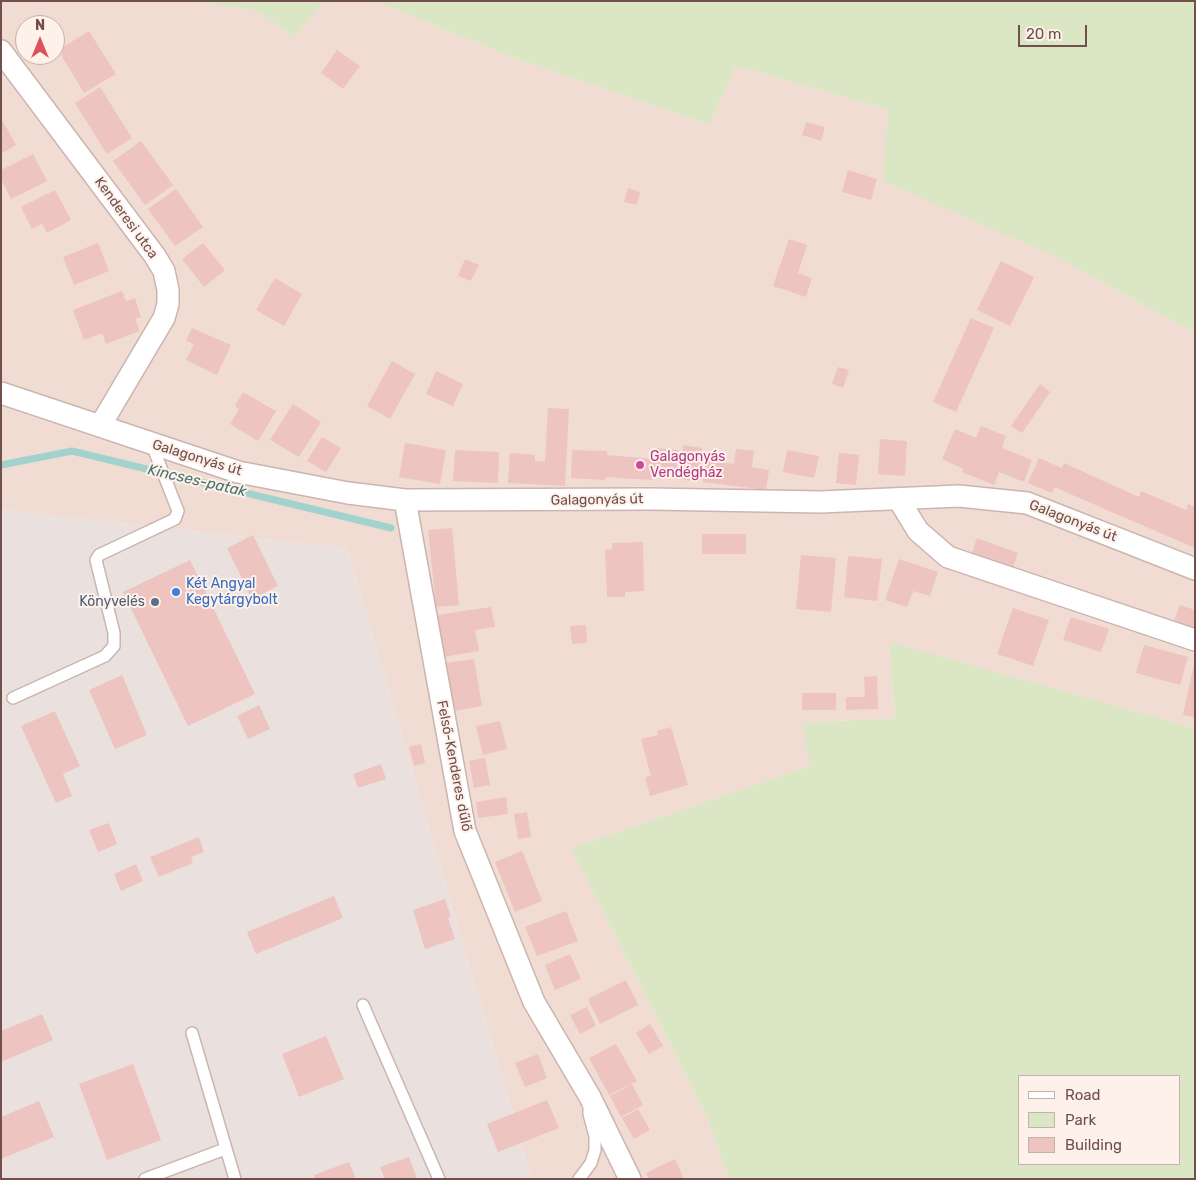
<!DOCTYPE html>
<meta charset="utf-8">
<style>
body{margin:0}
#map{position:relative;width:1196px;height:1180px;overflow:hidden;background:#faece5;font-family:Rubik,sans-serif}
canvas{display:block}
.frame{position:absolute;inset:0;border:2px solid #704f4d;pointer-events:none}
.legend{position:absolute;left:1018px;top:1075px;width:162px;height:90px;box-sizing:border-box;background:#fdf1ea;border:1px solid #c5b0ab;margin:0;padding:6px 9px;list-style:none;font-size:15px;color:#704f4d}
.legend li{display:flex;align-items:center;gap:10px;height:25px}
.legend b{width:25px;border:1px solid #c5b0ab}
.north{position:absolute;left:15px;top:15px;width:50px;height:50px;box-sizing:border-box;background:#fdf1ea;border:1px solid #c5b0ab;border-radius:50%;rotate:0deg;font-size:14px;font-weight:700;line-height:20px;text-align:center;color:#704f4d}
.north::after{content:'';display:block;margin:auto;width:18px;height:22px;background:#d8555d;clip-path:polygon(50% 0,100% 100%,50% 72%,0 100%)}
.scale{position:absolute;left:1018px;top:25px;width:69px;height:22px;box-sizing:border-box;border:2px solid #704f4d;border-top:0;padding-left:6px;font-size:15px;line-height:18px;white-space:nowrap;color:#704f4d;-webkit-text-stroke:4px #fdf1ea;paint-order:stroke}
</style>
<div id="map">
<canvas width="1196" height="1180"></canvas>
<div class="frame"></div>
<ul class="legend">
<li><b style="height:6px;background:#fff"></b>Road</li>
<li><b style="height:14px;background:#dbe6c5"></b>Park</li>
<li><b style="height:14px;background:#edc4bf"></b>Building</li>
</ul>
<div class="north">N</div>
<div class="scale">20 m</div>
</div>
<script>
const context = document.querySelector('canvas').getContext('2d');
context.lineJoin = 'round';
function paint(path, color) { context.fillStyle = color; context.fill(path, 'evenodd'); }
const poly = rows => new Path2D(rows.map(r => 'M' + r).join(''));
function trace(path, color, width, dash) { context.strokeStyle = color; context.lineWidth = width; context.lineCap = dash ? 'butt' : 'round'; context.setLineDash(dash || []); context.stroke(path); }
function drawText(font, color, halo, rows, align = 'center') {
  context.font = font + ' Rubik,sans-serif'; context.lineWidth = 4; context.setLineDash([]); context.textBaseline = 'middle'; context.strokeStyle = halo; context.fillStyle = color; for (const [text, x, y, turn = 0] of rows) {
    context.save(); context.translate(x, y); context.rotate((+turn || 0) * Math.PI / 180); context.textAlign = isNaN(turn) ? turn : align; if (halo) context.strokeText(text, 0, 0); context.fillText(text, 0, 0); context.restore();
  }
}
const residential = poly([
 [1,1,193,1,256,11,294,37,325,1,375,1,506,55,710,125,736,66,888,110,1056,257,1195,333,1195,728,889,643,895,718,802,723,811,766,571,848,707,1118,729,1179,532,1179,347,548,1,510],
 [25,25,55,25,55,55,25,55]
]);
const industrial = poly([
 [1,510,347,548,532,1179,1,1179]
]);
const green = poly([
 [193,1,325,1,294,37,256,11],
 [375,1,1195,1,1195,333,1056,257,883,181,888,110,736,66,710,125,506,55],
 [889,642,1195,728,1195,1179,729,1179,707,1118,571,848,810,766,802,723,895,718],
 [1020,1076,1180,1076,1180,1164,1020,1164]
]);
const stream = poly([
 [1,465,72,451,391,528]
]);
const building = poly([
 [89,31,116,74,84,93,58,50],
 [337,50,360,66,343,89,321,73],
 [100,87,132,138,107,154,75,103],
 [1,118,16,145,1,154],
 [806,122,825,127,821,141,802,135],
 [141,141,173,185,145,205,113,161],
 [33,154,47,181,11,199,1,179,1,170],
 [848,170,877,179,871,200,842,192],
 [628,188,640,192,637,205,624,202],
 [176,189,203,227,175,246,148,209],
 [55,190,71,220,47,233,42,224,32,229,21,207],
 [789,239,807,245,798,273,812,278,806,297,773,286],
 [98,243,109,271,74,285,63,257],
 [203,243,225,270,204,287,182,259],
 [465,259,479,265,471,281,458,276],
 [1001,261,1034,277,1010,326,977,310],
 [275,278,302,294,284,326,256,310],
 [122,291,126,301,135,298,141,317,135,319,140,331,106,344,102,333,84,340,73,310],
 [971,318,994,328,956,412,933,402],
 [192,328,231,345,217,375,186,360,194,344,186,341],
 [392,361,415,374,390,419,367,406],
 [838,367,849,370,843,388,832,384],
 [436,371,463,384,453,406,426,394],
 [1040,384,1050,392,1022,433,1011,426],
 [243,392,276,411,258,441,230,424,239,409,235,406],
 [293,404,321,422,299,457,270,440],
 [548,408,569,409,565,486,508,483,510,453,535,455,535,461,545,462],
 [981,426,1006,436,1002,448,1032,460,1024,482,999,472,994,485,962,472,963,469,942,459,955,429,976,438],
 [322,437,341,448,326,472,307,461],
 [880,439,907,441,905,476,878,474],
 [405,443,446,450,440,484,399,477],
 [683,445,702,448,699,482,680,479],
 [655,448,678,450,676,474,653,472,652,480,606,477,606,480,571,478,572,450,607,451,607,455,654,459],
 [736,449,754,451,752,467,769,470,766,490,703,482,706,460,734,464],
 [455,450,499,452,498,483,453,481],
 [787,450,819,456,814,478,783,472],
 [839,453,859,455,856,485,836,483],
 [1039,458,1062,468,1064,463,1139,497,1141,491,1186,510,1188,504,1195,507,1195,548,1054,487,1052,493,1028,483],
 [452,528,459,605,436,607,428,530],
 [702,534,746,534,746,554,702,554],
 [253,535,278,586,252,599,227,548],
 [977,538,1018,553,1011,574,970,559],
 [643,542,644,591,625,592,625,597,607,597,605,550,612,549,612,543],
 [801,555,836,558,831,612,796,609],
 [848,556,882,559,877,601,844,597],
 [899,559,938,572,930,596,913,591,907,607,885,600],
 [190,560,255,694,188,726,123,592],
 [1180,605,1195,610,1195,635,1172,626],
 [491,607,495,627,475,630,479,651,444,657,437,615],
 [1013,608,1049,620,1033,666,997,654],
 [1071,617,1109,629,1101,652,1063,640],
 [586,625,587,643,572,644,570,626],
 [1144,645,1188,657,1180,685,1136,673],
 [474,659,482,706,454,711,446,663],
 [1194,664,1195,664,1195,717,1183,715],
 [122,675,147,735,115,749,89,690],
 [877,676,878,709,846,710,846,697,865,697,864,677],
 [802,693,836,693,836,710,802,710],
 [259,705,270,729,248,739,237,716],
 [55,711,80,766,63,774,72,796,56,803,21,726],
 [500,721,507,749,483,755,476,726],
 [671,727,688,785,650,796,645,777,651,776,641,739,658,735,657,731],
 [421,744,425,763,414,766,409,747],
 [485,758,490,785,474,788,469,761],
 [381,764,386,779,358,788,353,774],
 [506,797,508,814,478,818,476,802],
 [527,812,531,837,518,839,514,814],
 [109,823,117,844,98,852,89,830],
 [199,837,204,852,191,857,193,863,159,877,150,857],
 [522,851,542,901,515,912,495,862],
 [136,864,143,881,121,891,114,874],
 [334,896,343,918,256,954,247,932],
 [445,899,451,917,448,918,455,939,425,949,413,910],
 [566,911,578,941,537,956,525,927],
 [570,954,581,979,555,990,545,965],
 [626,980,638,1005,600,1024,588,999],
 [587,1007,596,1026,580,1034,570,1015],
 [42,1014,53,1040,1,1062,1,1031],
 [650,1024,663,1046,649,1054,636,1033],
 [326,1036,344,1079,299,1097,282,1054],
 [616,1044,637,1081,609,1095,589,1058],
 [538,1054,547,1078,525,1087,515,1063],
 [133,1064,161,1140,107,1160,79,1084],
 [632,1084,643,1105,621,1117,610,1096],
 [547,1100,559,1128,498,1152,487,1124],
 [39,1101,54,1137,1,1159,1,1117],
 [638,1109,650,1130,634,1139,622,1118],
 [409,1157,417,1179,385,1179,380,1167],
 [675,1159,684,1179,649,1179,646,1173],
 [349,1162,356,1179,315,1179,314,1175]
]);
const lane = poly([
 [13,698,105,656,114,646,114,633,96,560,99,555,175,519,178,511,152,445],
 [363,1005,439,1179],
 [192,1033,235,1179],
 [145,1179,225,1149],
 [579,1179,591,1163,595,1150,595,1136,589,1114,589,1108]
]);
const street = poly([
 [1,51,155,256,164,271,168,290,168,304,164,318,100,426],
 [1,393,238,472,348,493,405,500,650,499,820,502,959,496,1027,503,1195,569],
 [405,500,465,831,534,1002,590,1097,630,1179],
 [899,500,918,531,948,557,1195,640]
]);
const markers = [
 [640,465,5,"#d1479c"],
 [176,592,5,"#3f7fe0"],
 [155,602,5,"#5c6f8a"]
];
const streetNames = [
 ["Kenderesi utca",126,218,54],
 ["Galagonyás út",197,458,17],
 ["Galagonyás út",597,500,-1],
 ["Galagonyás út",1073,521,21],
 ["Felső-Kenderes dűlő",454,766,79]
];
const hotelNames = [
 ["Galagonyás",650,457],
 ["Vendégház",650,473]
];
const shopNames = [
 ["Két Angyal",186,584],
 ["Kegytárgybolt",186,600]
];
const serviceNames = [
 ["Könyvelés",145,602]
];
const waterNames = [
 ["Kincses-patak",197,481,13]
];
paint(residential, '#f1dcd4');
paint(industrial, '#eae1df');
paint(green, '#dbe6c5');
trace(stream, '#a3d2cc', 7);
paint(building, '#edc4bf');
trace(lane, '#ccb4af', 14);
trace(street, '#ccb4af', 24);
trace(lane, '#fff', 11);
trace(street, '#fff', 21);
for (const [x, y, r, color] of markers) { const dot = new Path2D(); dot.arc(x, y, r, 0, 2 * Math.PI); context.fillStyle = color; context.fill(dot); trace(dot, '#fdf1ea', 2); }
drawText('14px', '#704f4d', '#fdf1ea', streetNames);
drawText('14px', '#b23c85', '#fdf1ea', hotelNames, 'left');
drawText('14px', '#366cbe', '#fdf1ea', shopNames, 'left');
drawText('14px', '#4e5e75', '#fdf1ea', serviceNames, 'right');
drawText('italic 15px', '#42746f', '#fdf1ea', waterNames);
</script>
